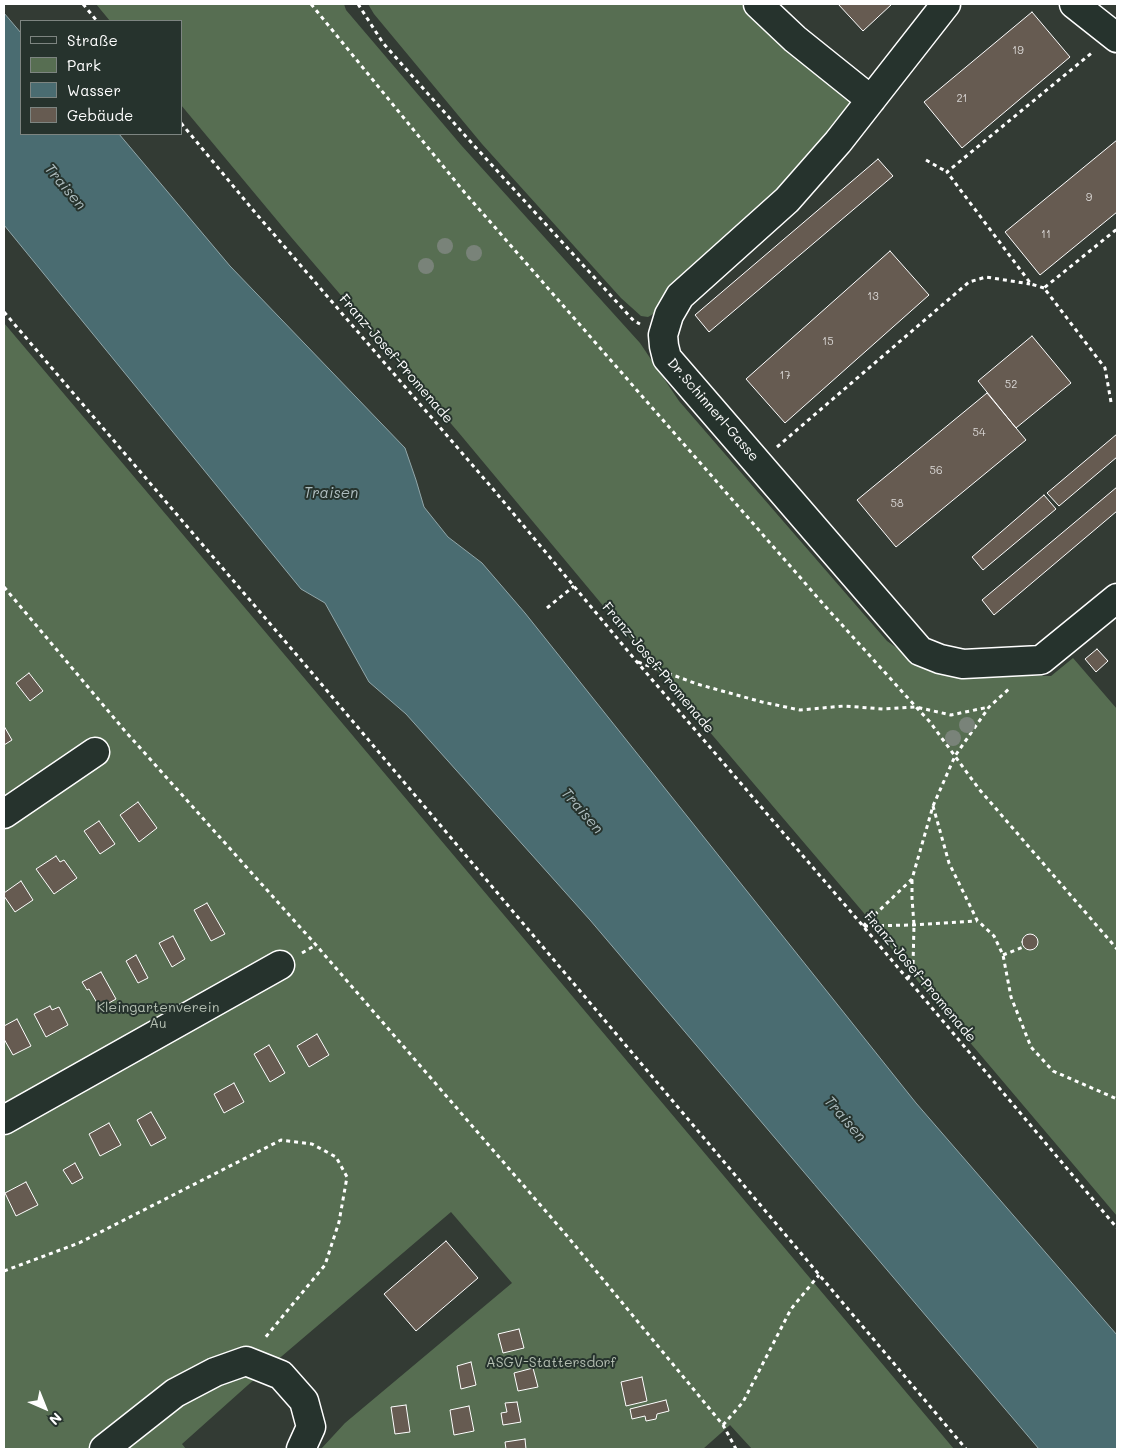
<!DOCTYPE html>
<meta charset="utf-8">
<style>
body{margin:0}
#map{position:relative;width:1121px;height:1453px;overflow:hidden;background:#333b34;font-family:Mali,sans-serif}
canvas{display:block}
.frame{position:absolute;inset:0;border:5px solid #fff;pointer-events:none}
.legend{position:absolute;left:20px;top:20px;width:162px;height:115px;box-sizing:border-box;background:#26332d;border:1px solid #7d8581;margin:0;padding:6px 9px;list-style:none;font-size:15px;color:#fff}
.legend li{display:flex;align-items:center;gap:10px;height:25px}
.legend b{width:25px;border:1px solid #7d8581}
.north{position:absolute;left:20px;top:1383px;width:50px;height:50px;-webkit-text-stroke:4px #26332d;paint-order:stroke;rotate:136deg;font-size:14px;font-weight:700;line-height:20px;text-align:center;color:#fff}
.north::after{content:'';display:block;margin:auto;width:18px;height:22px;background:#fff;clip-path:polygon(50% 0,100% 100%,50% 72%,0 100%)}
</style>
<div id="map">
<canvas width="1121" height="1453"></canvas>
<div class="frame"></div>
<ul class="legend">
<li><b style="height:6px;background:#26332d"></b>Straße</li>
<li><b style="height:14px;background:#576e52"></b>Park</li>
<li><b style="height:14px;background:#4a6c71"></b>Wasser</li>
<li><b style="height:14px;background:#665b51"></b>Gebäude</li>
</ul>
<div class="north">N</div>
</div>
<script>
const context = document.querySelector('canvas').getContext('2d');
context.lineJoin = 'round';
function paint(path, color) { context.fillStyle = color; context.fill(path, 'evenodd'); }
const poly = rows => new Path2D(rows.map(r => 'M' + r).join(''));
function trace(path, color, width, dash) { context.strokeStyle = color; context.lineWidth = width; context.lineCap = dash ? 'butt' : 'round'; context.setLineDash(dash || []); context.stroke(path); }
function drawText(font, color, halo, rows, align = 'center') {
  context.font = font + ' Mali,sans-serif'; context.lineWidth = 4; context.setLineDash([]); context.textBaseline = 'middle'; context.strokeStyle = halo; context.fillStyle = color; for (const [text, x, y, turn = 0] of rows) {
    context.save(); context.translate(x, y); context.rotate((+turn || 0) * Math.PI / 180); context.textAlign = isNaN(turn) ? turn : align; if (halo) context.strokeText(text, 0, 0); context.fillText(text, 0, 0); context.restore();
  }
}
const green = poly([
 [96,4,344,4,346,10,461,145,640,343,679,401,887,641,911,658,962,674,1051,676,1073,658,1117,709,1117,1216,906,967,863,912,645,656,459,433,291,237,181,105,181,21,110,21],
 [368,4,744,4,786,45,847,95,851,102,845,114,786,184,661,303,655,313,648,317,641,316,621,298,482,144,374,14],
 [4,323,300,673,954,1449,752,1449,730,1425,703,1449,321,1449,345,1423,512,1283,451,1212,248,1385,182,1444,186,1449,4,1449]
]);
const water = poly([
 [4,13,21,33,21,134,119,134,230,266,405,448,416,480,424,507,448,537,482,563,525,613,916,1103,1117,1335,1117,1449,1039,1449,590,920,406,714,369,682,325,603,301,589,4,225,4,13]
]);
const building = poly([
 [838,4,892,4,863,31,838,4],
 [1032,12,1070,57,962,148,924,102,1032,12],
 [1117,140,1117,212,1040,275,1005,232,1117,140],
 [878,159,893,176,709,332,695,315,878,159],
 [890,251,929,295,785,423,746,379,890,251],
 [1032,336,1071,383,1016,428,978,381,1032,336],
 [987,393,1026,440,896,547,857,500,987,393],
 [1117,434,1117,457,1059,506,1047,493,1117,434],
 [1117,487,1117,511,994,615,982,600,1117,487],
 [1044,495,1056,509,983,570,972,557,1044,495],
 [1097,649,1108,661,1096,672,1085,659,1097,649],
 [29,673,43,691,30,701,16,683,29,673],
 [4,726,12,740,4,745,4,726],
 [138,802,157,828,139,842,120,815,138,802],
 [99,821,115,844,100,854,84,831,99,821],
 [56,856,60,862,64,860,77,878,54,894,36,869,56,856],
 [21,881,33,900,15,912,4,896,4,893,21,881],
 [207,903,225,934,211,941,194,910,207,903],
 '1022 942a8 8 0 1 1 16 0a8 8 0 1 1-16 0Z',
 [173,936,185,959,172,967,159,943,173,936],
 [136,955,148,978,138,983,126,961,136,955],
 [101,972,116,999,100,1008,89,989,87,990,82,982,101,972],
 [50,1006,52,1010,59,1007,68,1025,46,1037,34,1014,50,1006],
 [17,1019,31,1046,13,1055,4,1039,4,1026,17,1019],
 [317,1034,329,1055,309,1067,297,1046,317,1034],
 [269,1045,285,1073,270,1082,254,1054,269,1045],
 [234,1083,244,1102,224,1113,214,1094,234,1083],
 [151,1112,166,1138,151,1146,137,1120,151,1112],
 [109,1123,121,1145,100,1156,89,1134,109,1123],
 [75,1163,83,1178,72,1184,63,1170,75,1163],
 [26,1182,38,1205,16,1216,5,1193,26,1182],
 [446,1241,478,1278,416,1331,384,1294,446,1241],
 [519,1329,524,1348,503,1353,498,1334,519,1329],
 [471,1362,476,1385,461,1389,457,1366,471,1362],
 [533,1368,538,1387,518,1391,514,1373,533,1368],
 [642,1377,647,1401,626,1406,621,1382,642,1377],
 [666,1400,669,1411,657,1414,656,1419,646,1421,645,1416,632,1419,630,1409,666,1400],
 [517,1402,521,1422,503,1425,501,1413,507,1412,505,1403,517,1402],
 [406,1405,410,1432,395,1434,391,1407,406,1405],
 [469,1406,474,1431,454,1435,450,1410,469,1406],
 [525,1439,526,1449,506,1449,505,1442,525,1439]
]);
const path = poly([
 [83,4,97,21],
 [311,4,465,193,825,606,916,707,930,722,979,789,1117,949],
 [358,4,383,43,469,140,634,321,640,324],
 [181,123,253,210,493,489,637,662,863,926,1117,1228],
 [926,160,947,172],
 [1044,288,1031,284,947,172,1094,51],
 [4,312,307,667,966,1449],
 [1111,402,1105,368,1044,288,1117,229],
 [777,447,969,282,986,277,1030,284],
 [4,587,125,731,316,945,568,1237,723,1425,736,1449],
 [547,608,574,586],
 [638,662,697,684,762,702,800,710,844,706,883,709,916,707,951,715,989,707],
 [933,806,949,863,977,920,994,936,1003,955,1011,997,1031,1047,1053,1071,1117,1099],
 [863,926,912,879,933,806,955,756,989,707,1010,688],
 [864,926,914,925,977,921],
 [302,953,316,945],
 [1003,955,1023,947],
 [908,979,913,965,914,925,912,898,912,880],
 [4,1271,79,1243,281,1140,312,1144,336,1157,347,1177,339,1222,325,1265,264,1339],
 [723,1425,743,1402,791,1309,819,1275]
]);
const minor = poly([
 [758,4,795,39,871,100],
 [946,4,838,142,787,200,680,296,669,315,663,335,664,346,667,358,920,651,940,659,963,664,1041,660,1117,598],
 [1074,4,1117,38],
 [4,814,95,752],
 [4,1120,280,965],
 [104,1449,175,1393,215,1372,246,1361,281,1375,304,1401,311,1427,301,1449]
]);
const trees = [
 [445,246],
 [474,253],
 [426,266],
 [967,725],
 [953,738]
];
const numberNames = [
 ["19",1018,51],
 ["21",962,99],
 ["9",1089,198],
 ["11",1046,235],
 ["13",873,297],
 ["15",828,342],
 ["17",785,376],
 ["52",1011,385],
 ["54",979,433],
 ["56",936,471],
 ["58",897,504]
];
const streetNames = [
 ["Franz-Josef-Promenade",396,359,49],
 ["Dr.Schinnerl-Gasse",713,410,49],
 ["Franz-Josef-Promenade",658,668,50],
 ["Franz-Josef-Promenade",920,977,50]
];
const parkNames = [
 ["Kleingartenverein",158,1008],
 ["Au",158,1024],
 ["ASGV-Stattersdorf",551,1363]
];
const waterNames = [
 ["Traisen",65,187,50],
 ["Traisen",331,493],
 ["Traisen",582,811,49],
 ["Traisen",845,1119,49]
];
paint(green, '#576e52');
paint(water, '#4a6c71');
trace(water, '#92a7aa', 1);
paint(building, '#665b51');
trace(building, '#fff', 1);
trace(minor, '#fff', 31);
trace(path, '#fff', 3, [4, 4]);
trace(minor, '#26332d', 28);
context.fillStyle = '#798379';
for (const [x, y] of trees) { context.beginPath(); context.arc(x, y, 8, 0, 2 * Math.PI); context.fill(); }
drawText('11px', '#d9d6d4', null, numberNames);
drawText('14px', '#fff', '#26332d', streetNames);
drawText('14px', '#b3beb1', '#26332d', parkNames);
drawText('italic 15px', '#aebdbf', '#26332d', waterNames);
</script>
